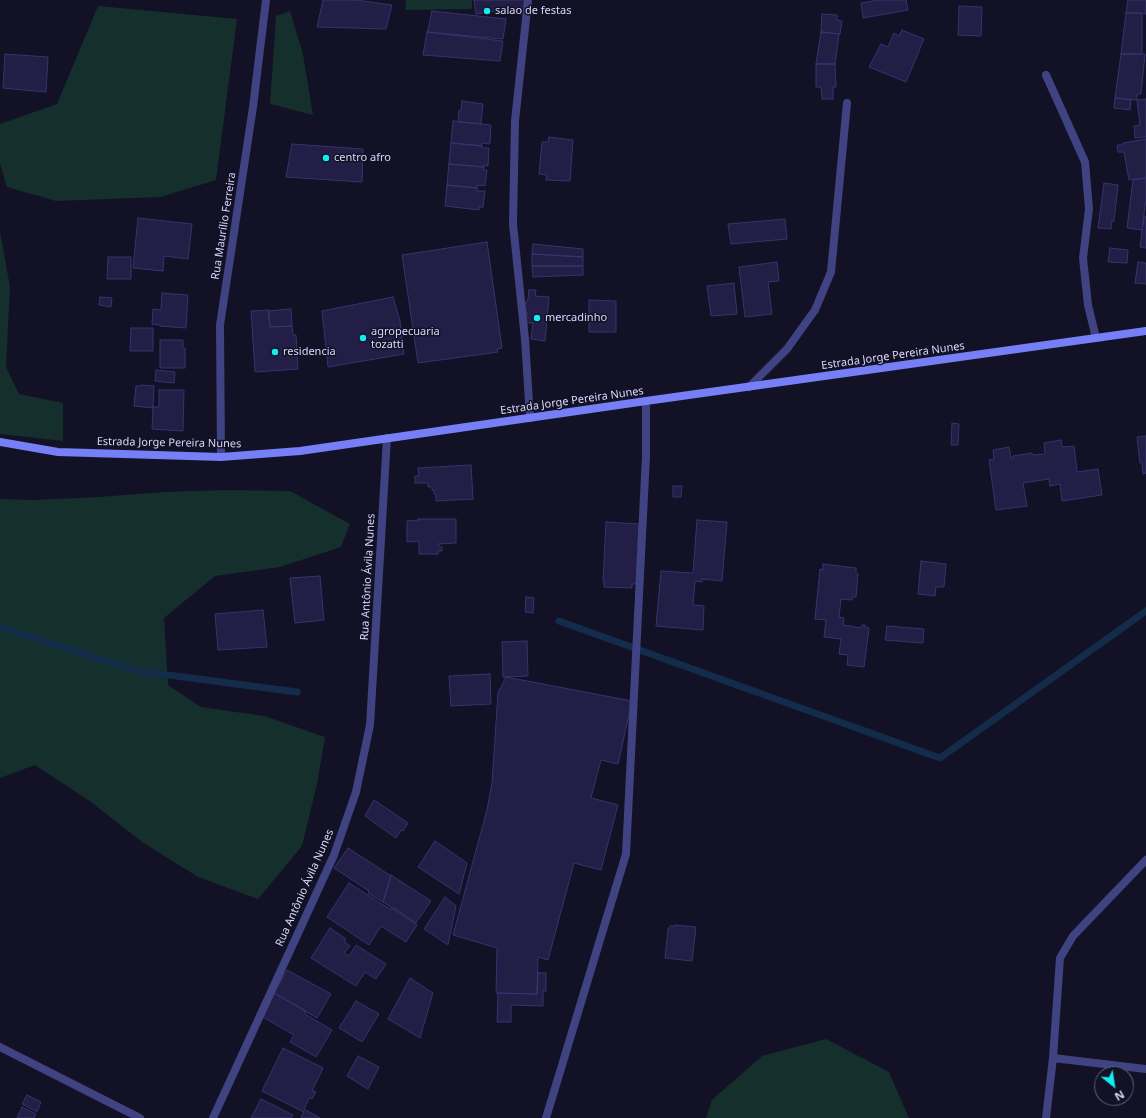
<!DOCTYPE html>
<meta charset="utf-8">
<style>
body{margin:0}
#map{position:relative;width:1146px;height:1118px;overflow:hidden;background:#131126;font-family:"Noto Sans",sans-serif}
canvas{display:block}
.north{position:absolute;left:1094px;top:1066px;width:40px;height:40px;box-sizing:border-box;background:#131126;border:1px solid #62617c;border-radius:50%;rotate:150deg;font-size:11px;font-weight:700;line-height:16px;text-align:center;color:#d9d8fc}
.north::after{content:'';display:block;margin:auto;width:14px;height:18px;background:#12edef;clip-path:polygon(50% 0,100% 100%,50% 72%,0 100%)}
</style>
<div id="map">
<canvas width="1146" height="1118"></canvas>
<div class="north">N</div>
</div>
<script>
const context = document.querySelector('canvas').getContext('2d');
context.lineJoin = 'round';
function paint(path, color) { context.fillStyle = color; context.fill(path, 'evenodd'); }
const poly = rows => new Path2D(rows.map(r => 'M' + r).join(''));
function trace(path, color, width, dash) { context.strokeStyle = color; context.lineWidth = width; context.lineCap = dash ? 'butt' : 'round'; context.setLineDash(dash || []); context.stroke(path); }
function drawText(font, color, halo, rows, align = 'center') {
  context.font = font + ' "Noto Sans",sans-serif'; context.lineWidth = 3; context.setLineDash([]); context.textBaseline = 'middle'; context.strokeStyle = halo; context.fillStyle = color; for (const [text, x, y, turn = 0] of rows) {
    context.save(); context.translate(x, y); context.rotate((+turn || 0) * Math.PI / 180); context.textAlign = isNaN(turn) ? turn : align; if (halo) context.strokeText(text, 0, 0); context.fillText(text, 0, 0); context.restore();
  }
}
const green = poly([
 [406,0,472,0,472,9,405,10],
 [98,6,237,19,216,180,161,197,56,201,7,187,0,164,0,124,57,104],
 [290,11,303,54,313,115,270,104,276,16],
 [0,231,10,287,6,367,19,394,63,403,63,441,0,434],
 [227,490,290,491,350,524,341,547,280,567,215,576,164,618,168,685,201,707,264,716,325,737,317,784,302,846,258,899,198,877,142,842,91,802,35,765,0,778,0,499,34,500,99,497,164,492],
 [826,1039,889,1072,909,1118,706,1118,712,1100,762,1056]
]);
const stream = poly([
 [559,621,940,758,1146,611],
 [0,627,138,671,297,692]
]);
const building = poly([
 [323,0,356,0,392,5,386,29,317,27,323,0],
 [474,0,526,0,524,5,522,7,476,14,474,0],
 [879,0,906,0,908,10,863,18,861,3,879,0],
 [1128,0,1146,0,1146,14,1126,13,1128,0],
 [959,6,982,7,981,36,958,35,959,6],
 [432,11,506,19,503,39,427,32,428,30,432,11],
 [1126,13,1142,13,1142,54,1121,54,1126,13],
 [822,14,837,15,837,20,842,21,840,34,821,32,822,14],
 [902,30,924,39,906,82,869,67,881,44,888,47,894,33,899,36,902,30],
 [427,32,503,41,500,61,423,55,427,32],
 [821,32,839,34,835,64,816,64,821,32],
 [5,54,48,57,46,92,3,88,5,54],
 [1121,54,1145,54,1141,94,1137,94,1137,100,1115,98,1121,54],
 [816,64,835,64,836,87,833,87,833,99,822,99,821,87,816,87,816,64],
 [1115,98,1131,100,1130,110,1114,108,1115,98],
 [1146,99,1146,137,1135,138,1134,126,1140,125,1137,100,1146,99],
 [462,101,483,104,481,124,458,122,459,110,461,110,462,101],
 [453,121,491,125,490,144,482,143,482,146,451,143,453,121],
 [549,137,573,140,570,181,546,180,547,175,539,174,542,142,548,142,549,137],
 [1146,139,1146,178,1129,180,1124,152,1118,152,1117,145,1123,145,1123,143,1146,139],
 [451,143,482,146,482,148,489,148,488,166,484,165,484,167,449,164,451,143],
 [292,144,363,149,362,182,286,177,292,144],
 [449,164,484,167,483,170,487,170,485,186,477,185,477,188,447,185,449,164],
 [1146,178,1146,198,1142,230,1127,228,1133,180,1146,178],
 [1104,183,1118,185,1114,221,1112,221,1111,229,1098,228,1104,183],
 [447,185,477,188,477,191,485,191,483,207,479,207,479,210,445,206,447,185],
 [1144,216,1146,217,1146,248,1140,247,1144,216],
 [138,218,192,224,188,259,164,256,163,271,133,268,138,218],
 [785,219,787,239,731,244,728,224,785,219],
 [487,242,502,348,497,349,498,352,418,363,402,255,487,242],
 [533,244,583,249,583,257,532,254,533,244],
 [1110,248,1128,250,1127,263,1108,262,1110,248],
 [532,254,583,257,583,266,532,266,532,254],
 [108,257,131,257,131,279,107,279,108,257],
 [777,262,779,281,768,282,772,314,745,317,739,267,777,262],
 [1138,262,1146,263,1146,284,1135,283,1138,262],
 [532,266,583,266,583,275,533,277,532,266],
 [734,283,737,314,711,316,707,286,734,283],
 [529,290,536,290,535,296,549,297,545,341,531,339,533,323,526,323,527,313,524,306,528,299,529,290],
 [162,293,188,295,186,328,160,326,160,325,152,324,153,309,161,310,162,293],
 [100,297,112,298,111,307,99,305,100,297],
 [393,297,400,321,404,354,328,367,322,311,393,297],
 [589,300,616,301,616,332,589,332,589,300],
 [291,309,292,326,270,327,268,311,291,309],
 [269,310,270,327,292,326,293,335,296,335,298,369,255,372,251,311,269,310],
 [131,328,153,328,153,351,130,351,131,328],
 [160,340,183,340,183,348,185,348,185,368,160,368,160,340],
 [156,370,175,372,174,383,155,381,156,370],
 [142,385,154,386,153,408,134,406,136,386,142,386,142,385],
 [159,390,184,390,183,431,152,429,153,407,159,407,159,390],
 [952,423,959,424,958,445,951,445,952,423],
 [1146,436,1146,473,1143,474,1142,463,1140,463,1137,437,1146,436],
 [1061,440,1062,447,1074,446,1077,472,1098,469,1102,495,1062,501,1060,484,1050,486,1049,479,1023,483,1027,506,996,510,989,460,994,459,993,450,1009,447,1011,458,1014,458,1013,456,1032,453,1033,455,1045,454,1044,443,1061,440],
 [471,465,473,499,436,501,436,494,434,494,434,490,432,490,432,487,428,487,428,483,415,483,415,476,419,476,418,468,471,465],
 [673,486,682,486,681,497,673,497,673,486],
 [418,519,456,519,456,543,438,544,439,547,442,547,442,551,438,551,438,554,419,554,419,541,407,542,407,521,419,520,418,519],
 [697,520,727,522,722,581,702,579,702,582,695,581,693,605,704,606,703,630,656,626,661,571,693,573,697,520],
 [606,522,639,524,636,584,632,584,632,588,604,587,604,581,603,581,606,522],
 [921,561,946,564,944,587,936,587,935,596,918,594,921,561],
 [823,564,856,568,856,573,858,574,856,597,853,597,852,600,841,599,839,617,844,618,843,625,862,628,862,625,865,625,865,627,869,628,864,667,847,665,848,655,839,654,841,639,824,637,826,620,815,619,820,569,823,570,823,564],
 [320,576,324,620,295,623,290,578,320,576],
 [526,597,534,598,533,613,525,612,526,597],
 [263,610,267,647,218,650,215,614,263,610],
 [887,626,924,629,923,643,885,640,887,626],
 [527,641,528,676,503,677,502,642,527,641],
 [490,674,491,704,451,706,449,676,490,674],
 [506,677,632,701,618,764,601,760,591,798,618,805,601,870,574,863,548,960,538,957,537,994,496,993,497,948,453,935,487,810,492,783,498,693,506,677],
 [374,800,408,823,403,831,401,830,396,838,365,816,374,800],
 [435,841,467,863,459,894,418,867,435,841],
 [348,848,391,876,383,902,368,893,369,891,334,868,348,848],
 [391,875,431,901,416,923,394,908,394,909,383,902,391,875],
 [349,883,391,910,392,908,417,925,406,942,381,926,369,945,327,917,349,883],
 [445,897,456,906,448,945,424,929,445,897],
 [676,925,696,927,692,961,665,958,668,929,670,926,676,926,676,925],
 [330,928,346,939,344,942,350,946,344,953,349,956,356,945,386,964,376,979,365,972,356,986,311,958,330,928],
 [287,970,331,994,317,1018,274,993,287,970],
 [538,973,546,973,546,991,543,991,543,1006,511,1005,511,1022,497,1022,498,993,537,994,538,973],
 [410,978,433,993,420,1038,388,1019,410,978],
 [274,993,306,1011,305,1014,332,1030,316,1057,290,1042,294,1035,261,1016,274,993],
 [356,1001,379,1014,362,1042,339,1028,356,1001],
 [283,1048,323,1068,312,1091,316,1092,312,1099,310,1097,304,1109,320,1118,302,1118,301,1117,304,1112,262,1091,283,1048],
 [358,1056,379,1067,368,1089,347,1076,358,1056],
 [27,1095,41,1102,37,1112,22,1104,27,1095],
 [261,1099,293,1115,291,1118,251,1118,261,1099],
 [22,1107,36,1114,34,1118,17,1118,22,1107]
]);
const lane = poly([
 [1046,75,1085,162,1089,209,1083,258,1088,305,1096,338],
 [749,387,787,349,815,310,831,272,847,103]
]);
const street = poly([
 [528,0,515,121,513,224,525,339,530,418],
 [221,457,220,325,253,107,266,0],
 [0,1047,140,1118],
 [1053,1058,1146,1069],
 [213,1118,334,855,356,792,370,725,387,438],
 [546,1118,626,854,646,456,646,401],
 [1046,1118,1053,1058,1060,958,1073,936,1146,860]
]);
const secondary = poly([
 [0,442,58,452,221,457,300,451,646,401,1146,331]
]);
const markers = [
 [487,11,4,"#12edef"],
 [326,158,4,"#12edef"],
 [537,318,4,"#12edef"],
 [363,338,4,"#12edef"],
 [275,352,4,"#12edef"]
];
const poiNames = [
 ["salao de festas",495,11],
 ["centro afro",334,158],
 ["mercadinho",545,318],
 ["agropecuaria",371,332],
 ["tozatti",371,345],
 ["residencia",283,352]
];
const streetNames = [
 ["Rua Maurílio Ferreira",224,226,-81],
 ["Estrada Jorge Pereira Nunes",893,356,-8],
 ["Estrada Jorge Pereira Nunes",572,401,-8],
 ["Estrada Jorge Pereira Nunes",169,443,1],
 ["Rua Antônio Ávila Nunes",368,577,-87],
 ["Rua Antônio Ávila Nunes",305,888,-66]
];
paint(green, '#142f2c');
trace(stream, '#122c49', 7);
paint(building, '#231e45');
trace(building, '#383270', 1);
trace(lane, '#3f4381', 8);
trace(street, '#3f4381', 8);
trace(secondary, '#767ff6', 8);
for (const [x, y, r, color] of markers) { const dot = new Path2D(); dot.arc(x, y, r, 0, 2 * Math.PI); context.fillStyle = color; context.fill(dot); trace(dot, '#131126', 1.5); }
drawText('11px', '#d9d8fc', '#131126', poiNames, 'left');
drawText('11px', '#d9d8fc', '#131126', streetNames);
</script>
